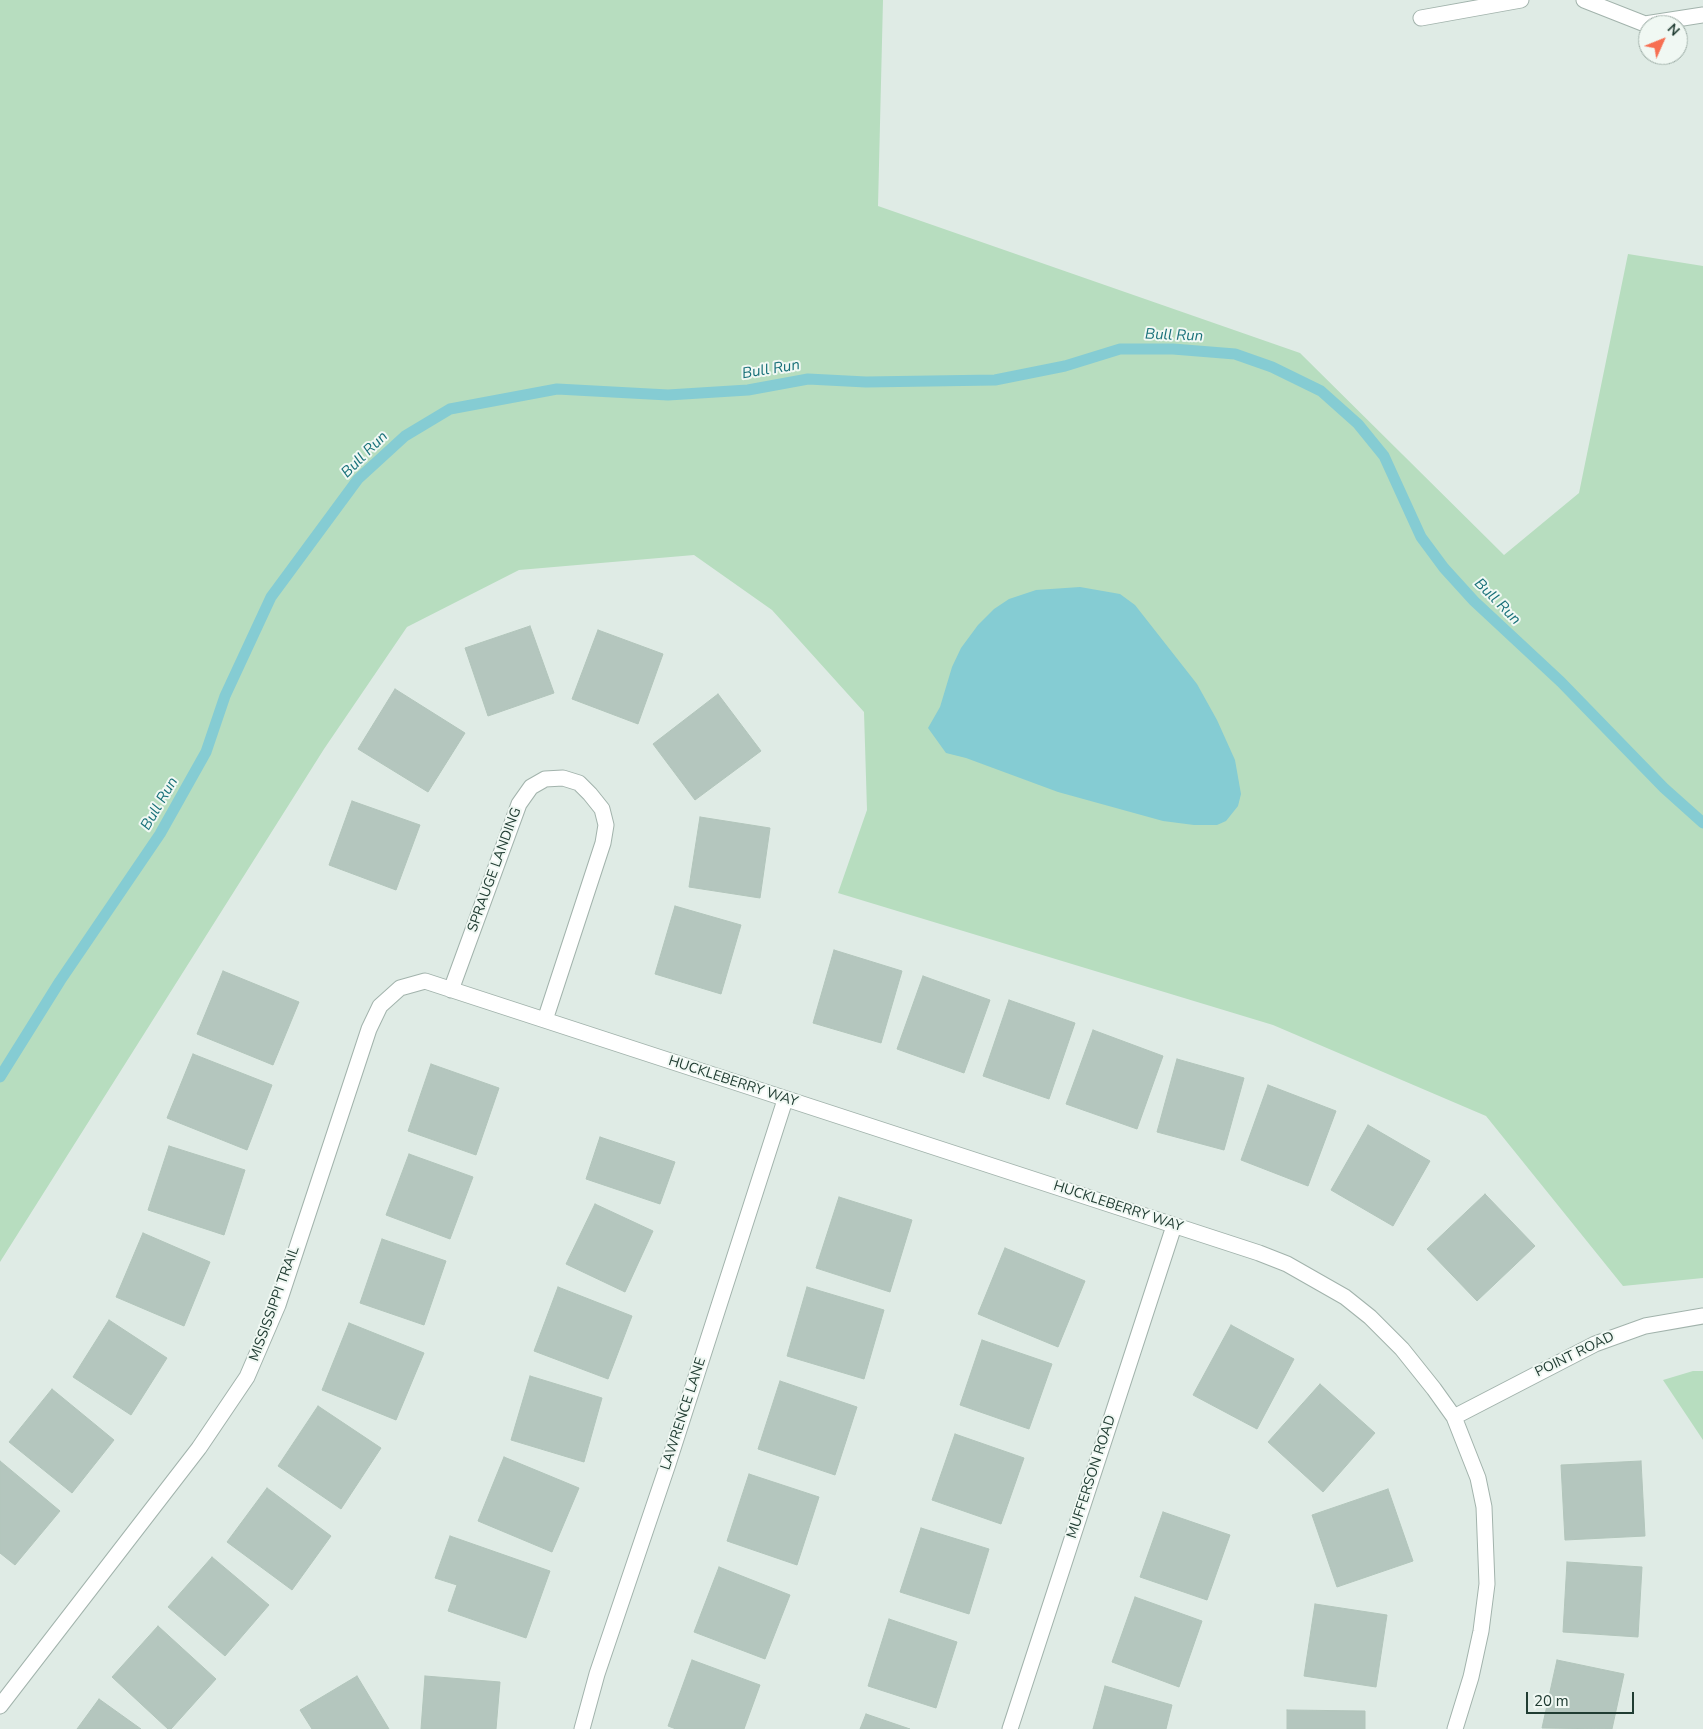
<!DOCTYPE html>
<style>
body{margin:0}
#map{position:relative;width:1703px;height:1729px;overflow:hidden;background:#dfebe5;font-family:"Nunito Sans",sans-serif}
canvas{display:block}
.north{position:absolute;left:1638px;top:15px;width:50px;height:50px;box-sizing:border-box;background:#f0f8f3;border:1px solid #9dada6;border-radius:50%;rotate:46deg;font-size:14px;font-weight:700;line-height:20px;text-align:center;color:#203c32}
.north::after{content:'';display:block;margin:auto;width:18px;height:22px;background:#f76f52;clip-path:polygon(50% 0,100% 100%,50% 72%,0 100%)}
.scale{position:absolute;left:1526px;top:1692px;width:108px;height:22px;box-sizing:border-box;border:2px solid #203c32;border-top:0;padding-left:6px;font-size:15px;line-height:18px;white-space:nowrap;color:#203c32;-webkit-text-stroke:4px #f0f8f3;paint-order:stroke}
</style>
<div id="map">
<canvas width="1703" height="1729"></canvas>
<div class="north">N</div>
<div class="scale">20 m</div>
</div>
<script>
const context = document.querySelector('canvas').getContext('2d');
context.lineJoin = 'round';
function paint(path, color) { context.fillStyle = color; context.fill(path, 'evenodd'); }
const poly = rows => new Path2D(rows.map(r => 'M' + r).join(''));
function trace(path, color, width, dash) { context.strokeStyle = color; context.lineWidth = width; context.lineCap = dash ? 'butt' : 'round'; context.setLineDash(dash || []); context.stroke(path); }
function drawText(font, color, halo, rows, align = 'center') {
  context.font = font + ' "Nunito Sans",sans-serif'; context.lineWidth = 4; context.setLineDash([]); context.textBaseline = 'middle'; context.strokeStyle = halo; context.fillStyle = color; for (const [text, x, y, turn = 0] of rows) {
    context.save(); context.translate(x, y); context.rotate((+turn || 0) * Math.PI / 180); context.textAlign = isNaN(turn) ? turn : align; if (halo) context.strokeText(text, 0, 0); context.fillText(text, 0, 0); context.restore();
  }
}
const green = poly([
 [0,0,883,0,878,206,1300,353,1504,555,1579,493,1628,254,1703,266,1703,1278,1623,1286,1486,1116,1273,1025,838,893,867,810,864,712,772,610,694,555,519,570,407,627,324,749,0,1262],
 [1693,1371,1703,1371,1703,1440,1663,1380]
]);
const water = poly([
 [1080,587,1120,594,1135,605,1197,684,1217,720,1235,760,1241,794,1238,806,1226,821,1217,825,1194,825,1163,821,1058,792,966,758,946,753,928,728,940,707,952,667,961,648,978,625,994,609,1009,599,1036,590]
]);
const stream = poly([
 [0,1077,60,981,160,834,206,752,225,696,271,597,358,479,405,436,450,409,557,389,668,395,748,390,808,379,866,382,995,380,1065,366,1120,349,1173,349,1235,354,1272,367,1321,391,1358,424,1384,456,1421,537,1444,568,1474,601,1561,682,1664,788,1703,823]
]);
const building = poly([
 [530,626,554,693,488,716,465,648,530,626],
 [598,630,663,654,638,724,572,699,598,630],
 [395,689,465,733,428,792,358,749,395,689],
 [718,694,761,751,695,800,653,744,718,694],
 [352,801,420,825,396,890,329,865,352,801],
 [700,817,770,828,760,898,689,887,700,817],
 [675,906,741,925,721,994,655,974,675,906],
 [834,950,902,971,881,1043,813,1023,834,950],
 [223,971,299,1002,273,1065,197,1034,223,971],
 [923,976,990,1000,964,1073,897,1049,923,976],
 [1009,1000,1075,1023,1049,1099,983,1076,1009,1000],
 [1093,1030,1163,1056,1137,1129,1066,1104,1093,1030],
 [193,1054,272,1085,247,1150,167,1118,193,1054],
 [1177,1059,1244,1078,1224,1150,1157,1132,1177,1059],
 [431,1064,499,1088,476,1155,408,1131,431,1064],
 [1268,1085,1336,1111,1308,1186,1241,1160,1268,1085],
 [1368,1125,1430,1161,1393,1226,1331,1190,1368,1125],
 [600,1137,675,1162,660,1204,586,1179,600,1137],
 [169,1146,245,1170,224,1235,148,1210,169,1146],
 [409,1154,473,1177,450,1239,386,1215,409,1154],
 [1485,1194,1535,1246,1477,1301,1427,1249,1485,1194],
 [839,1197,912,1220,890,1292,816,1268,839,1197],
 [595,1204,653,1231,625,1292,566,1264,595,1204],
 [143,1233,210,1262,184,1326,116,1297,143,1233],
 [382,1239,446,1261,424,1325,360,1303,382,1239],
 [1005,1248,1085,1281,1058,1347,978,1314,1005,1248],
 [558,1287,632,1316,608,1379,534,1351,558,1287],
 [807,1287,884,1310,864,1379,787,1356,807,1287],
 [109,1320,167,1358,131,1415,73,1377,109,1320],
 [349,1323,424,1353,396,1420,322,1390,349,1323],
 [1231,1325,1294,1359,1257,1429,1193,1395,1231,1325],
 [982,1340,1052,1364,1029,1429,960,1405,982,1340],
 [530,1376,602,1398,584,1462,511,1440,530,1376],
 [780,1381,857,1407,835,1475,758,1449,780,1381],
 [1320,1384,1375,1433,1323,1492,1268,1442,1320,1384],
 [52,1389,114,1440,72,1493,9,1442,52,1389],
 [318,1406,381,1448,341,1509,278,1466,318,1406],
 [955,1434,1024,1458,1001,1524,932,1500,955,1434],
 [504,1457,579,1488,552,1552,478,1521,504,1457],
 [0,1461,60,1511,15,1565,0,1553,0,1461],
 [1641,1461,1645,1536,1565,1540,1561,1465,1641,1461],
 [749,1474,819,1497,797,1565,727,1541,749,1474],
 [267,1488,331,1536,292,1590,227,1542,267,1488],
 [1388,1489,1413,1561,1337,1587,1312,1515,1388,1489],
 [1163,1512,1230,1535,1207,1600,1140,1577,1163,1512],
 [921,1528,989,1549,969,1614,900,1592,921,1528],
 [450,1536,550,1571,526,1638,448,1611,457,1585,435,1578,450,1536],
 [212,1557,269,1605,225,1656,168,1607,212,1557],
 [1567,1562,1642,1567,1638,1637,1563,1632,1567,1562],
 [719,1567,790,1595,765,1659,694,1632,719,1567],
 [1135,1597,1202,1621,1179,1687,1112,1662,1135,1597],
 [1315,1604,1387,1615,1376,1687,1304,1676,1315,1604],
 [889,1619,957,1642,936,1708,868,1686,889,1619],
 [158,1626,216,1679,171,1729,168,1729,112,1677,158,1626],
 [692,1660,760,1685,744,1729,676,1729,668,1726,692,1660],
 [1557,1660,1624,1674,1612,1729,1542,1728,1557,1660],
 [357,1676,389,1729,312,1729,300,1710,357,1676],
 [425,1676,500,1682,496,1729,421,1729,425,1676],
 [1105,1686,1172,1705,1166,1729,1093,1729,1105,1686],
 [99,1699,141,1729,77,1729,99,1699],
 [1287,1710,1365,1711,1365,1729,1287,1729,1287,1710],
 [866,1714,910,1729,860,1729,866,1714]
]);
const minor = poly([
 [1584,0,1645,24,1703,15],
 [1421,18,1521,0],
 [451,990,519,804,531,787,545,779,563,778,579,783,590,794,602,809,606,825,603,843,545,1020],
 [1454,1417,1595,1344,1645,1326,1703,1316],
 [0,1706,199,1448,247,1377,278,1305,369,1029,380,1006,400,988,425,981,1259,1253,1287,1264,1345,1297,1370,1317,1402,1349,1434,1389,1454,1417,1478,1478,1484,1507,1487,1584,1481,1631,1471,1677,1455,1729],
 [582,1729,597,1674,668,1464,785,1100],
 [1010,1729,1174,1226]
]);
const streetNames = [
 ["SPRAUGE LANDING",495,870,-70],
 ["HUCKLEBERRY WAY",733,1082,18],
 ["HUCKLEBERRY WAY",1118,1207,18],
 ["MISSISSIPPI TRAIL",275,1304,-70],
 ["POINT ROAD",1575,1355,-26],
 ["LAWRENCE LANE",684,1414,-72],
 ["MUFFERSON ROAD",1092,1477,-72]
];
const waterNames = [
 ["Bull Run",1174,336,2],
 ["Bull Run",771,370,-9],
 ["Bull Run",365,455,-45],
 ["Bull Run",1497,602,45],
 ["Bull Run",160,804,-60]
];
paint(green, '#b7ddbf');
paint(water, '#85ccd3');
trace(stream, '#85ccd3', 11);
paint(building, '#b4c6be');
trace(building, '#b2c5bb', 1);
trace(minor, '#a2b3ac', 17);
trace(minor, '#fff', 15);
drawText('14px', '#203c32', '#f0f8f3', streetNames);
drawText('italic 15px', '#187079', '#f0f8f3', waterNames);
</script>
